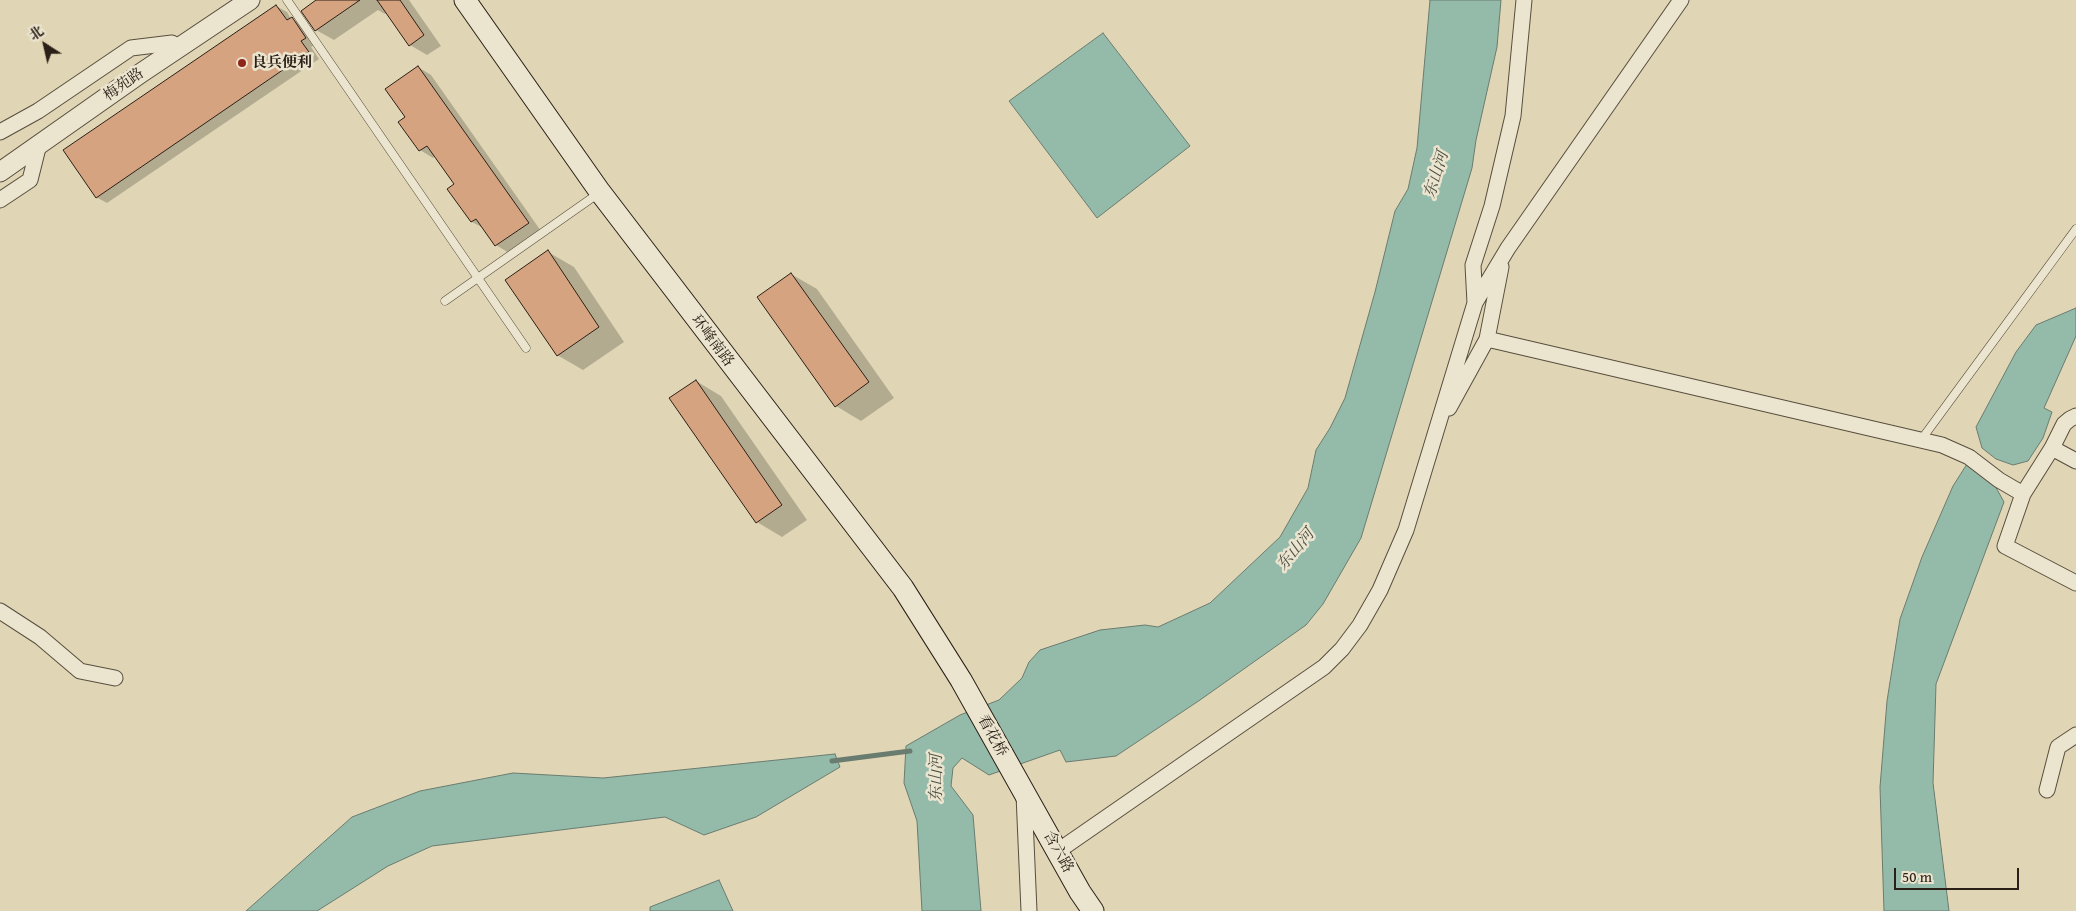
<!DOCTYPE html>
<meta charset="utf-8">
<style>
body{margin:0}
#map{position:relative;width:2076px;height:911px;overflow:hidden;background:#e0d6b5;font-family:"Gentium Book Plus","Noto Serif SC",serif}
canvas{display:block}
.north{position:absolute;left:20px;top:20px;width:50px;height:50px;-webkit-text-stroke:4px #ebe4cf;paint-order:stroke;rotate:325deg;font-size:14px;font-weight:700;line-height:20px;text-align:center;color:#2b2017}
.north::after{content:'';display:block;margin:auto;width:18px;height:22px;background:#2b2017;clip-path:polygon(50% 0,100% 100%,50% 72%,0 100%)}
.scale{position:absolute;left:1894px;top:868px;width:125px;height:22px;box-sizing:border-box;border:2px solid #2b2017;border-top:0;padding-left:6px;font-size:15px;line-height:18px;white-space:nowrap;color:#2b2017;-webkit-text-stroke:4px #ebe4cf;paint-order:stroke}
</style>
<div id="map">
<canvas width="2076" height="911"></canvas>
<div class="north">北</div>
<div class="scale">50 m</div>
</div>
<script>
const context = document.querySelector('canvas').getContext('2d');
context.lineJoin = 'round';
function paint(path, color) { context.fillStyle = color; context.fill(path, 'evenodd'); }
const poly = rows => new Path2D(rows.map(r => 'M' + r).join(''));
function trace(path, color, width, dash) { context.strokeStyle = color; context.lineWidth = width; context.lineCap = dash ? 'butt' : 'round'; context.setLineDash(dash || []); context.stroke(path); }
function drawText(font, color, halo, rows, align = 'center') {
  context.font = font + ' "Gentium Book Plus","Noto Serif SC",serif'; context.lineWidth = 5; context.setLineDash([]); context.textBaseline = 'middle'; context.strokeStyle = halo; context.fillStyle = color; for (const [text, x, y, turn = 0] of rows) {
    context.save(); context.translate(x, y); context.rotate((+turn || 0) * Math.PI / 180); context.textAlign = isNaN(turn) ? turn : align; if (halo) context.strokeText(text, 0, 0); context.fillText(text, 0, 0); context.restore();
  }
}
const water = poly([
 [1430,0,1501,0,1497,47,1476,140,1472,168,1361,538,1323,604,1306,625,1200,700,1116,756,1066,762,1060,750,989,775,962,758,953,768,951,786,973,815,981,911,922,911,917,821,904,783,906,746,960,715,999,700,1022,678,1029,662,1040,650,1100,630,1145,625,1158,627,1210,603,1280,537,1308,488,1316,450,1330,428,1345,398,1375,292,1395,211,1408,189,1417,148,1430,0],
 [1103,33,1190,146,1097,218,1009,101,1103,33],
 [2076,308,2076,336,2044,408,2052,412,2043,438,2028,461,2013,465,1996,459,1982,448,1976,427,2016,352,2036,325,2076,308],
 [1967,464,1989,475,2004,502,1936,684,1933,783,1949,911,1884,911,1880,787,1887,701,1900,619,1922,557,1953,486,1967,464],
 [835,754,840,767,756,817,704,835,665,817,432,846,388,866,317,911,246,911,352,817,420,791,513,773,603,778,835,754],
 [719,880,733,911,650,911,650,907,719,880]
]);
const shadow = poly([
 [318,0,409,0,441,46,427,55,410,45,387,12,385,14,378,10,334,40,316,30,303,11],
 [276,6,287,12,291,19,303,25,316,44,311,47,319,59,107,203,96,197],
 [418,67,431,75,541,231,509,253,496,245,485,229,472,222,456,185,435,156,433,158,420,150,406,117],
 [548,252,574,267,624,342,583,370,557,355],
 [791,274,817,289,894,398,861,421,836,406],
 [696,381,721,396,807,520,782,537,757,522]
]);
const stream = poly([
 [832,761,910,751]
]);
const building = poly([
 [316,0,360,0,315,31,301,11,316,0],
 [377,0,400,0,424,35,409,46,377,0],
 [276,5,287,20,292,17,306,38,301,41,309,52,96,198,63,150,276,5],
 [418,66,529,223,495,246,476,219,471,222,447,189,454,184,427,146,419,151,398,122,405,117,385,89,418,66],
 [548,250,599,327,557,356,505,280,548,250],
 [791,273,869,382,835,407,757,297,791,273],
 [696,380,782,505,756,523,669,398,696,380]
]);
const service = poly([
 [287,0,526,348],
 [445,301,599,193],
 [1921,440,2076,229]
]);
const minor = poly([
 [0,132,38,111,131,48,172,43],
 [0,200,30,180,39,144],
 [1475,303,1473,265,1492,206,1513,116,1524,0],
 [1487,339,1942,445,1969,457,1999,480,2023,494],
 [1449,408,1487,339,1501,267],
 [2076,416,2070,419,2064,424,2052,448,2023,494,2005,546,2076,583],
 [2052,448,2076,461],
 [0,611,40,637,80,671,115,678],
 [2047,790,2058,747,2076,735],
 [1024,795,1029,911],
 [1058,851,1324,667,1342,649,1360,625,1380,590,1406,530,1475,303,1508,248,1681,0]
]);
const tertiary = poly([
 [0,172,141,73,250,0]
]);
const secondary = poly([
 [465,0,600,192,903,588,961,680,1080,892,1093,911]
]);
const markers = [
 [242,63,5,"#8f2418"]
];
const poiNames = [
 ["良兵便利",252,63]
];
const streetNames = [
 ["梅苑路",124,85,-35],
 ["环峰南路",712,341,53],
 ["看花桥",992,736,61],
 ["含六路",1058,852,61]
];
const waterNames = [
 ["东山河",1437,175,-73],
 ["东山河",1296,550,-50],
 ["东山河",937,778,-90]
];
paint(water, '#94baa9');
trace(water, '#6a7c6f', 1);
paint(shadow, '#0003');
trace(stream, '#6a7c6f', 5);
paint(building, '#d5a380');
trace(building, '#2b2017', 1);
trace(service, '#584e3e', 9);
trace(minor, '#584e3e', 17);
trace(tertiary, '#584e3e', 21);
trace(secondary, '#2b2017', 23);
trace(service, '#ebe4cf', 8);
trace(minor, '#ebe4cf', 15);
trace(tertiary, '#ebe4cf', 19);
trace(secondary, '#ebe4cf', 21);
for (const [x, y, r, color] of markers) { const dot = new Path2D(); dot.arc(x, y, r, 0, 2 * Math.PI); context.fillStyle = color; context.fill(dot); trace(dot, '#ebe4cf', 2); }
drawText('bold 15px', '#2b2017', '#ebe4cf', poiNames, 'left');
drawText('15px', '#2b2017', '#ebe4cf', streetNames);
drawText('italic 16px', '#4a4e43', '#ebe4cf', waterNames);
</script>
